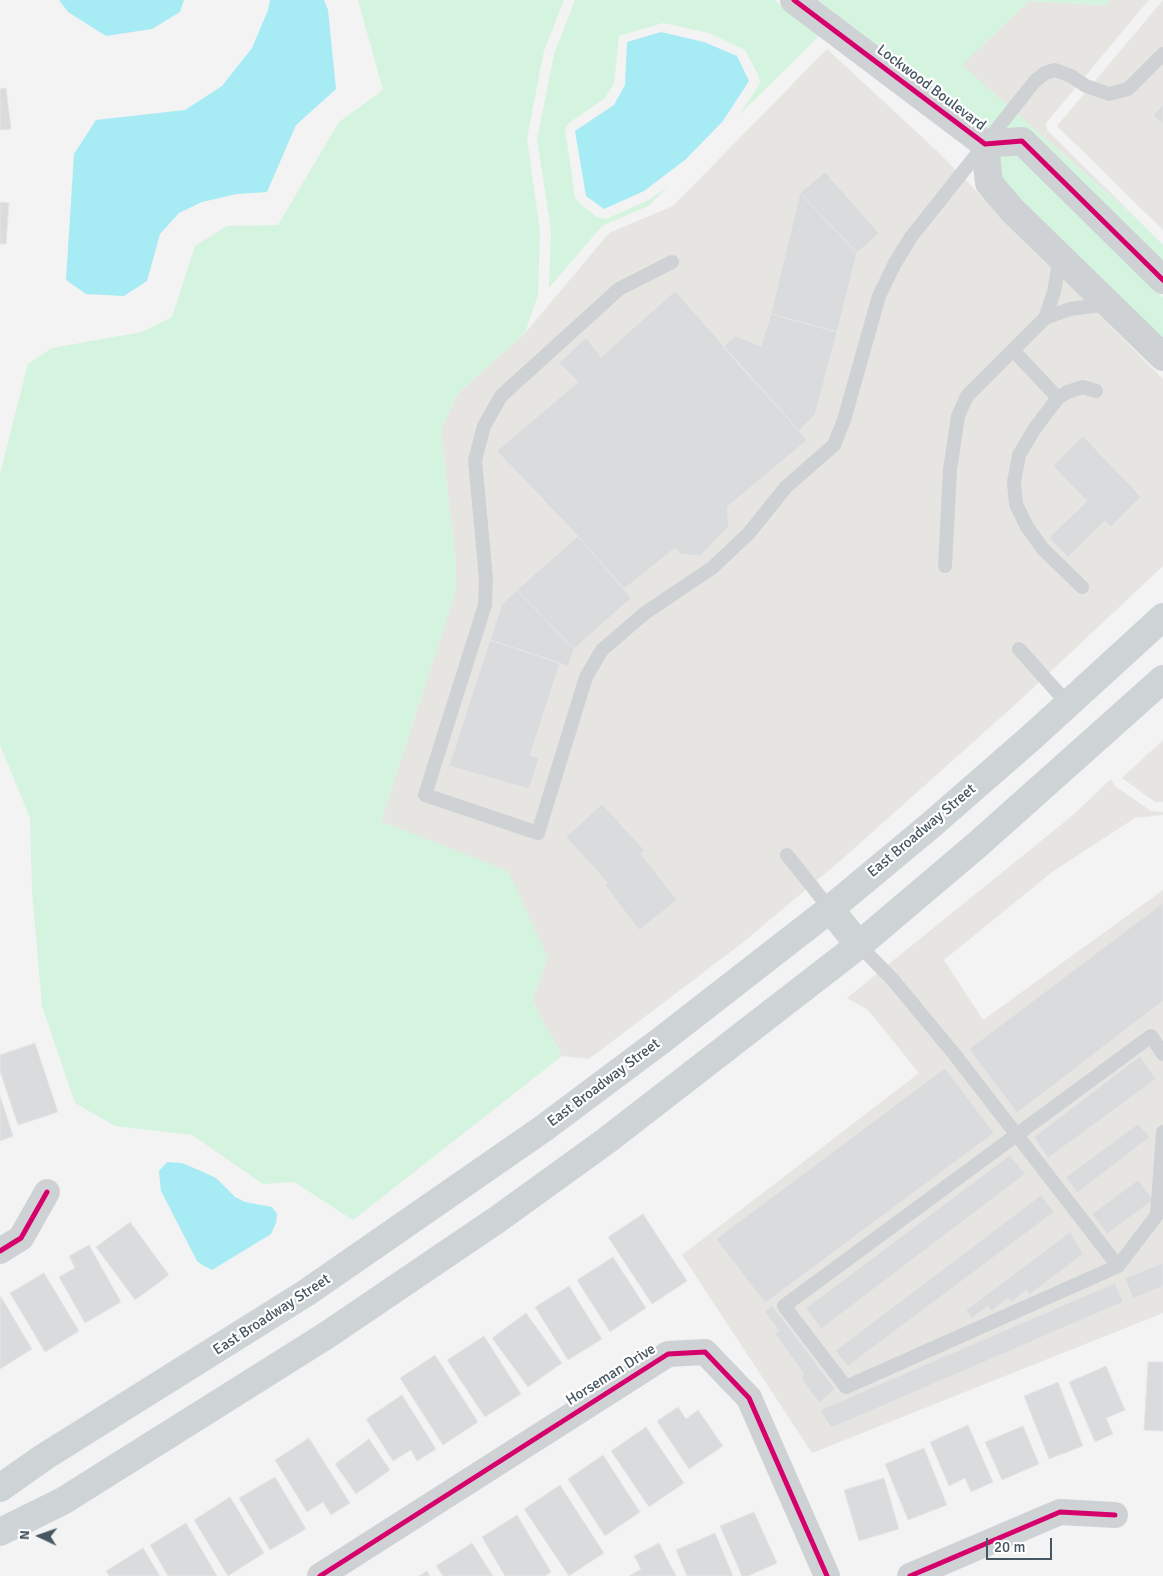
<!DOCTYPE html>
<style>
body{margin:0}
#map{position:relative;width:1163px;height:1576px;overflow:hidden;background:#f3f3f3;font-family:Signika,sans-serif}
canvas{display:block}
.north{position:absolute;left:15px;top:1511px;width:50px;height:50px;-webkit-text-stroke:4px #fff;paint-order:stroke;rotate:273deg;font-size:14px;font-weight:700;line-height:20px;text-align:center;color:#475762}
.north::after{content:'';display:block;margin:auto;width:18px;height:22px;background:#475762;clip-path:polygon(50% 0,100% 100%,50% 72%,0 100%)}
.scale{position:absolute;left:986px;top:1538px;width:66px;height:22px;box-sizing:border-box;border:2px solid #475762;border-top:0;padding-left:6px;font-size:15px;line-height:18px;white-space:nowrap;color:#475762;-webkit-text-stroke:4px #fff;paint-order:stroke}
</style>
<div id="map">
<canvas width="1163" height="1576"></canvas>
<div class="north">N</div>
<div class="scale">20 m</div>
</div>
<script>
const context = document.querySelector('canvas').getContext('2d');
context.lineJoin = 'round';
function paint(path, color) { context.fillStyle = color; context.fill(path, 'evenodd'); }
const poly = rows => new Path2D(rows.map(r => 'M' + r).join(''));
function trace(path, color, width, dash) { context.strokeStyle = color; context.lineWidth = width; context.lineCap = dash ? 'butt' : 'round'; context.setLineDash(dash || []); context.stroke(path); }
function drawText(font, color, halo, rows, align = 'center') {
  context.font = font + ' Signika,sans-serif'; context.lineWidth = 4.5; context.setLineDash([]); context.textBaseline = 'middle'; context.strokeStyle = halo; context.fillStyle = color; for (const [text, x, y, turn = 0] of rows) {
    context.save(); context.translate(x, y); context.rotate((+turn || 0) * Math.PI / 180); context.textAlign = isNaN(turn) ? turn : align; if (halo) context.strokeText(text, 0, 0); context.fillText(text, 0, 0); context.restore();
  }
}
const commercial = poly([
 [1110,0,1149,0,1046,123,1047,130,1136,218,961,65,1029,1,1105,5],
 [1163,0,1163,230,1057,126],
 [827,49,937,151,1163,379,1163,566,1017,703,840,861,741,944,589,1059,562,1056,532,1000,548,958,381,821,455,593,456,566,441,430,457,394,525,333,609,233,673,206],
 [1163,740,1163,802,1155,802,1122,778],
 [1111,779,1115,786,1151,811,1163,812,1163,815,1135,818,1052,872,944,960,983,1020,1163,890,1163,1313,812,1453,682,1255,919,1073,868,1010,847,998,1073,815]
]);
const green = poly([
 [358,0,564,0,544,51,527,138,540,231,538,295,525,333,457,394,441,430,456,566,455,593,381,821,508,871,548,958,532,1000,562,1056,353,1220,294,1182,263,1184,192,1135,115,1126,75,1103,42,1006,32,891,30,818,0,745,0,474,28,364,52,348,142,332,172,317,195,246,227,226,278,225,339,122,383,90],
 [575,0,774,0,827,40,820,35,739,115,760,83,759,77,745,50,709,33,663,23,619,36,614,83,605,98,569,123,565,129,575,197,579,203,597,217,606,219,649,200,670,185,648,206,602,226,549,288,551,230,537,139,554,54],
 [813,0,1110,0,1105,5,1029,1,962,65,1136,218,1163,245,1163,264],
 [1017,153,1163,297,1163,340,1022,202,1002,179,999,154]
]);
const water = poly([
 [59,0,184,0,180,12,152,29,106,36,68,12],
 [270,0,324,0,328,10,336,89,296,125,267,192,237,194,202,202,179,213,160,234,147,281,124,296,86,294,66,280,74,154,96,120,185,110,222,86,252,48,268,10],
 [661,32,704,42,737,56,749,81,723,121,685,160,644,191,604,209,586,196,575,131,614,105,625,85,627,42],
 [167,1162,182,1163,201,1171,216,1178,235,1197,245,1202,272,1207,277,1214,276,1223,271,1234,212,1270,204,1266,197,1261,161,1191,159,1171]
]);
const building = poly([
 [6,88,11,129,0,130,0,89,6,88],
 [1163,105,1163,124,1153,115,1163,105],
 [825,172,879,233,857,253,800,193,825,172],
 [800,193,857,253,837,332,771,314,800,193],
 [0,202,9,203,6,244,0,244,0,202],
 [675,291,807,440,727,507,729,526,700,556,680,554,675,548,624,589,578,536,497,451,578,382,559,363,586,338,601,357,675,291],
 [771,314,837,332,815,415,799,431,723,347,735,336,761,346,771,314],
 [1083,436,1141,497,1111,527,1105,521,1068,557,1049,538,1087,501,1053,466,1083,436],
 [578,536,631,598,574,649,517,590,578,536],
 [517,590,574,649,568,666,490,640,502,604,517,590],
 [490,640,560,663,530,755,539,758,529,789,449,766,490,640],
 [602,804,645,851,641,854,677,900,639,930,605,885,608,883,566,837,602,804],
 [1163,903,1163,1001,1017,1113,969,1049,1163,903],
 [35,1043,58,1112,18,1125,0,1071,0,1055,35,1043],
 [1140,1056,1156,1079,1048,1158,1034,1137,1140,1056],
 [945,1068,994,1133,765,1303,716,1239,945,1068],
 [0,1096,13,1136,0,1141,0,1096],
 [1138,1124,1150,1137,1077,1193,1066,1177,1138,1124],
 [1010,1155,1025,1174,821,1329,806,1308,1010,1155],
 [1138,1180,1153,1200,1107,1234,1092,1214,1138,1180],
 [1041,1195,1054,1212,848,1366,835,1351,1041,1195],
 [643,1214,687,1281,652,1304,608,1237,643,1214],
 [130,1222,169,1275,135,1300,96,1247,130,1222],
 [1070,1232,1083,1254,1029,1295,1026,1290,1012,1302,1008,1298,991,1311,988,1306,972,1318,966,1310,1070,1232],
 [89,1245,121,1302,85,1323,59,1277,75,1268,69,1256,89,1245],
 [613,1257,646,1308,610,1332,577,1280,613,1257],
 [1163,1263,1163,1286,1133,1299,1125,1278,1163,1263],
 [44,1273,79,1331,45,1352,10,1293,44,1273],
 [1115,1283,1123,1302,831,1428,820,1410,1115,1283],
 [569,1286,602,1339,568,1360,535,1307,569,1286],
 [1,1297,32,1349,0,1369,0,1298,1,1297],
 [772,1305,835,1389,819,1403,801,1378,804,1374,775,1334,779,1331,765,1312,772,1305],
 [526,1313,562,1363,528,1387,492,1338,526,1313],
 [484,1336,521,1394,485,1417,447,1360,484,1336],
 [435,1355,478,1422,443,1445,400,1378,435,1355],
 [1148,1362,1163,1362,1163,1431,1144,1430,1148,1362],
 [1106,1366,1125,1410,1106,1418,1113,1434,1095,1442,1069,1382,1106,1366],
 [1058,1382,1083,1446,1049,1459,1024,1396,1058,1382],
 [402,1395,436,1449,417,1461,411,1450,393,1461,366,1419,402,1395],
 [678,1407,686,1419,698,1410,723,1446,689,1469,657,1421,678,1407],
 [968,1425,993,1482,971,1492,965,1478,949,1486,930,1442,968,1425],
 [1023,1426,1039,1464,1002,1480,985,1442,1023,1426],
 [646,1427,684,1483,649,1507,611,1451,646,1427],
 [309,1438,350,1503,331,1515,323,1502,307,1512,275,1460,309,1438],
 [369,1439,390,1470,356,1494,335,1464,369,1439],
 [924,1448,947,1505,908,1520,885,1464,924,1448],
 [603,1455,640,1512,605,1536,568,1479,603,1455],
 [275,1477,306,1529,270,1550,239,1498,275,1477],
 [884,1478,899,1529,859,1541,844,1490,884,1478],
 [560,1485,604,1553,569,1576,524,1509,560,1485],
 [230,1497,264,1553,228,1576,194,1520,230,1497],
 [754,1512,777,1563,748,1576,742,1576,720,1526,754,1512],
 [517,1515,551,1572,545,1576,505,1576,482,1537,517,1515],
 [186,1523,217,1576,168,1576,150,1545,186,1523],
 [715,1533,733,1576,687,1576,676,1550,715,1533],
 [472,1543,493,1576,443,1576,436,1566,472,1543],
 [659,1543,676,1576,629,1576,641,1569,634,1556,659,1543],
 [143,1548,160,1576,109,1576,106,1571,143,1548],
 [427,1571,430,1576,419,1576,427,1571]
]);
const service = poly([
 [1060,257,1054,292,1045,318,1070,309,1108,304],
 [672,262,619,289,501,396,484,426,475,460,486,579,485,605,425,795,538,833,586,677,602,650,645,613,712,568,749,533,786,487,834,445,844,420,879,296,895,263,911,237,1035,81,1045,73,1055,70,1071,76,1086,86,1109,94,1128,89,1163,54],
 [1045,318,1013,350,1058,398,1067,392,1083,387,1096,391],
 [1058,398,1035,428,1019,455,1014,482,1016,504,1027,527,1043,549,1082,587],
 [945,566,950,470,958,416,967,396,1013,350],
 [1019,649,1068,704],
 [787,855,830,909],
 [859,945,893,980,955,1055,1118,1266],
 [1163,1054,1151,1036,784,1306,846,1387,1118,1266,1157,1215,1163,1132]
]);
const minor = poly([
 [0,1251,21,1238,47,1192],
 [320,1576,668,1354,705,1352,749,1398,827,1576],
 [910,1576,1060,1512,1115,1515]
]);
const tertiary = poly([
 [794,0,985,144,1022,141,1163,280],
 [985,144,989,183,1012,210,1163,357]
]);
const secondary = poly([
 [830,909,859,945],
 [0,1488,44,1457,306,1293,544,1128,663,1039,830,909,931,825,1033,736,1163,617],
 [0,1532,63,1501,327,1335,498,1219,606,1141,859,945,977,845,1163,679]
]);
const cycleway = poly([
 [794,0,985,144,1022,141,1163,280],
 [0,1251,21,1238,47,1192],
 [320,1576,668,1354,705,1352,749,1398,827,1576],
 [910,1576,1060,1512,1115,1515]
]);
const streetNames = [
 ["Lockwood Boulevard",931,88,37],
 ["East Broadway Street",922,831,-40],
 ["East Broadway Street",604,1083,-37],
 ["East Broadway Street",272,1315,-33],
 ["Horseman Drive",611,1375,-32]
];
paint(commercial, '#e7e5e1');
paint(green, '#d5f4df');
paint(water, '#a7ebf5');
paint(building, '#dadbdd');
trace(building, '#e4e5e6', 1);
trace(service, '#ced2d4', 14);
trace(minor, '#ced2d4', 26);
trace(tertiary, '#ced2d4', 28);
trace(secondary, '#ced3d5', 28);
trace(cycleway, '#d6006c', 5);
drawText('15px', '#475762', '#fff', streetNames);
</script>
